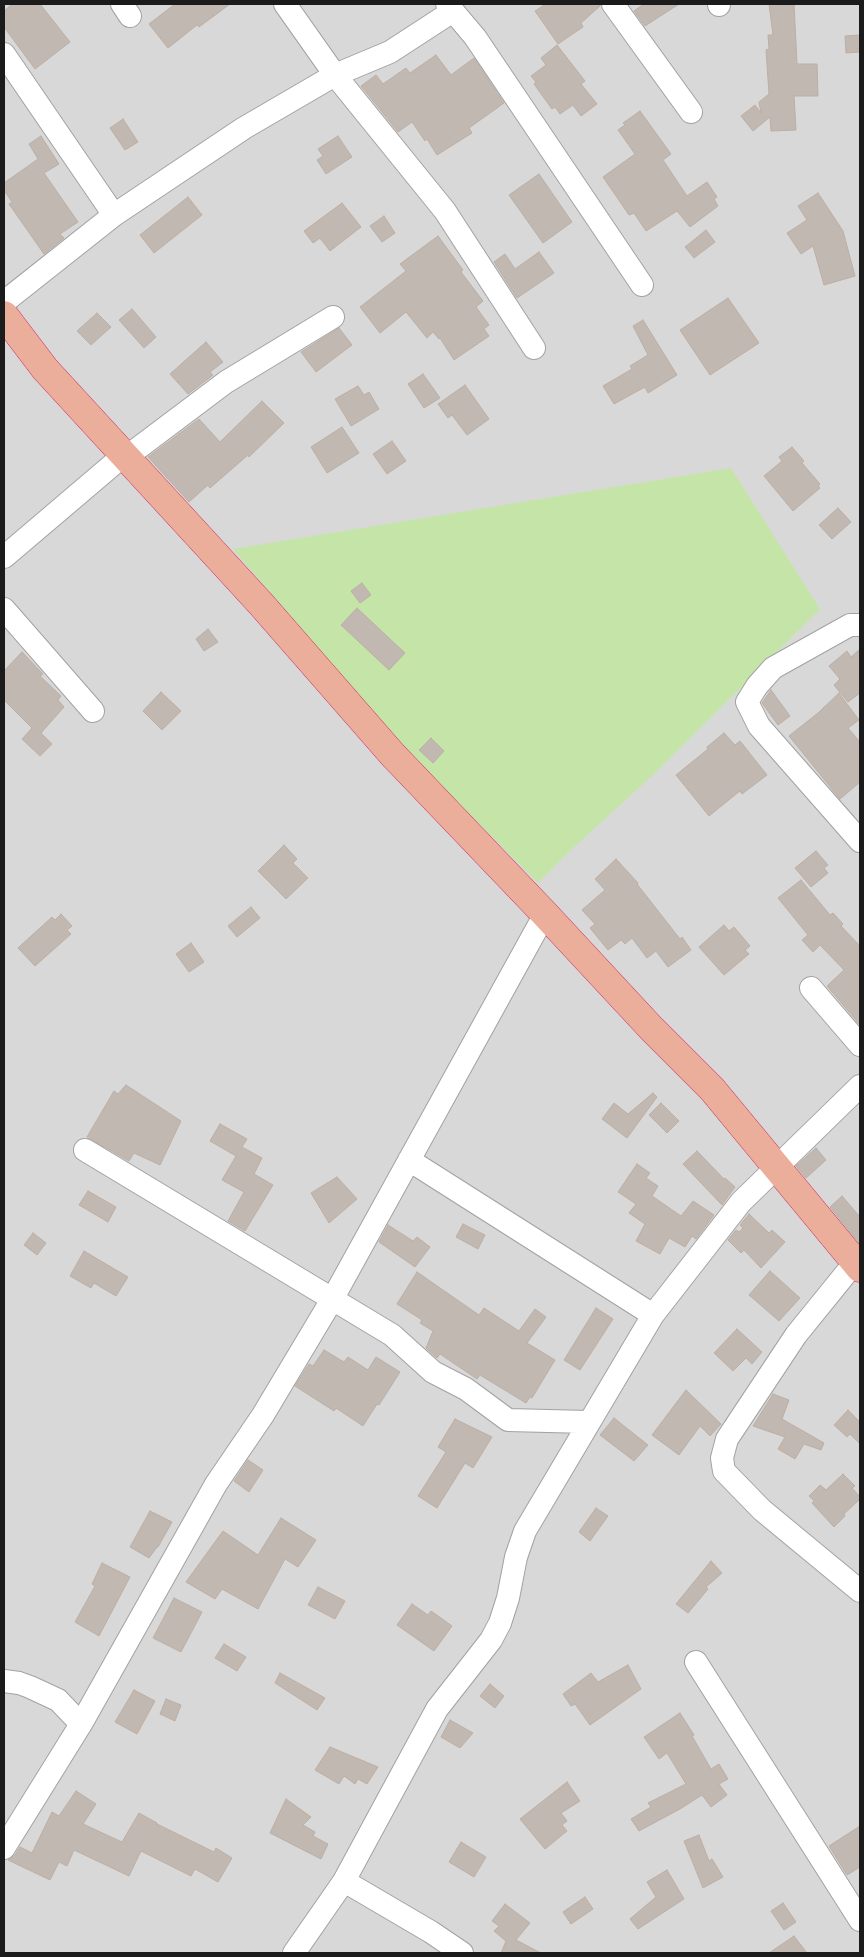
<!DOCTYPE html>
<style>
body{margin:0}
#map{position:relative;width:864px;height:1957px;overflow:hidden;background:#ece8e1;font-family:"Fira Sans",sans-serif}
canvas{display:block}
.frame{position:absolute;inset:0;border:5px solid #1b1b1b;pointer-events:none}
</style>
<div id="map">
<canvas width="864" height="1957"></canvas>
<div class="frame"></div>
</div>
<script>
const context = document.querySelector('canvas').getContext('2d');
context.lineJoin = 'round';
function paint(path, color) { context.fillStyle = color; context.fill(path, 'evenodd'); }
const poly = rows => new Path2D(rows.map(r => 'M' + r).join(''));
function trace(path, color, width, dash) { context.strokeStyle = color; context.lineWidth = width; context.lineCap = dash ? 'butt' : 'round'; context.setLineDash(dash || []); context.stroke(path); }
const residential = poly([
 [4,4,860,4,860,1953,4,1953]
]);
const grass = poly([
 [731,468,820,609,655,773,572,849,538,883,424,768,363,701,233,549]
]);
const building = poly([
 [12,4,40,4,70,42,35,69,4,27,4,11,12,4],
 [175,4,230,4,199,27,197,25,168,48,149,24,175,4],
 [546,4,600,4,600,6,581,23,583,27,558,44,535,11,546,4],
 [644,4,679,4,645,26,634,11,644,4],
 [769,4,794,4,797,64,817,64,818,96,794,96,796,130,771,131,770,117,753,131,741,116,755,105,761,113,759,102,769,94,766,50,769,49,768,35,773,35,769,4],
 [860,35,860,52,846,53,845,36,860,35],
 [557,45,585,81,581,84,597,104,581,116,573,105,560,114,555,107,552,109,534,84,536,82,531,76,546,65,541,58,557,45],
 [436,55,451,75,474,58,504,103,469,128,472,133,437,155,427,139,425,141,412,122,398,132,361,86,376,75,383,84,406,68,410,73,436,55],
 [640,111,671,154,663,160,687,196,707,182,717,197,714,199,718,206,690,227,677,211,646,231,634,213,629,215,603,177,635,154,618,130,625,125,623,123,640,111],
 [123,119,138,142,125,150,110,128,123,119],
 [41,136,59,164,44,173,78,222,60,234,64,238,44,254,9,204,12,202,4,190,4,183,38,159,29,144,41,136],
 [338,136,352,157,326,174,317,160,323,156,318,149,338,136],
 [539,174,572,222,543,243,509,195,539,174],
 [818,193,843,231,855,276,824,285,813,246,801,254,787,233,807,220,798,206,818,193],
 [188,197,202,215,154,253,140,235,188,197],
 [342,203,361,227,330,251,320,238,313,243,304,231,342,203],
 [384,216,395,233,382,242,370,226,384,216],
 [706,230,715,242,694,258,685,247,706,230],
 [438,236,463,270,461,272,483,301,476,307,489,325,484,329,489,336,454,360,440,338,439,339,433,332,427,338,406,312,380,333,360,307,406,271,400,264,438,236],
 [539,252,554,273,517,298,494,262,505,254,515,269,539,252],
 [728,298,759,343,710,375,680,330,728,298],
 [132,309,156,337,144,348,119,320,132,309],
 [97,313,111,327,91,345,77,331,97,313],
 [643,320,677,375,648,393,645,387,614,404,603,386,632,369,630,366,648,355,633,326,643,320],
 [339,328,352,345,316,372,301,352,339,328],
 [206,342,223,362,210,372,213,375,188,394,170,374,206,342],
 [423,374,440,398,424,408,408,384,423,374],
 [465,385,489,419,467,435,452,415,448,418,438,404,465,385],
 [358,386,364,395,369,392,379,409,351,426,335,399,358,386],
 [262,401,284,423,249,457,248,455,210,488,208,485,189,502,148,457,199,419,220,442,262,401],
 [342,427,359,453,327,473,311,447,342,427],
 [392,441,406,461,387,474,373,454,392,441],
 [792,447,804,461,802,463,820,484,818,486,820,488,793,511,764,476,782,461,779,457,792,447],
 [838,508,851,522,832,539,819,525,838,508],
 [362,583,371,595,360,603,351,591,362,583],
 [357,608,405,653,389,670,341,625,357,608],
 [208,629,218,642,204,651,196,639,208,629],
 [860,649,860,693,848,702,834,685,840,679,829,666,847,651,851,657,860,649],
 [22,652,43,674,40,676,61,696,58,700,64,707,41,733,52,744,40,756,22,739,32,728,4,700,4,671,22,652],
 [771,690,790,716,778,725,762,703,771,690],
 [161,692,181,711,162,730,143,711,161,692],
 [839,693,859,720,848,728,860,742,860,782,840,799,789,736,818,713,839,693],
 [724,733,735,745,740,741,767,775,742,794,740,791,709,816,676,775,708,749,707,747,724,733],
 [431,738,444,751,433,763,419,750,431,738],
 [284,845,297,859,293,863,308,878,286,899,258,871,284,845],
 [816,851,828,865,824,868,828,873,811,887,795,868,816,851],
 [616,859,638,883,637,884,680,939,682,937,691,950,668,967,656,951,647,958,632,938,625,944,621,940,608,950,590,928,595,924,582,910,605,890,595,879,616,859],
 [801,880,830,915,833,913,843,924,841,926,860,946,860,1025,827,986,844,970,820,945,813,952,802,940,808,935,778,898,801,880],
 [251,907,260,918,237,937,228,926,251,907],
 [61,914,72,926,67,930,71,934,35,966,18,948,52,917,55,920,61,914],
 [724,925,729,931,734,927,750,946,745,950,749,954,724,975,699,947,724,925],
 [191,943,204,962,189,972,176,954,191,943],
 [126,1085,181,1121,160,1165,134,1153,129,1161,87,1137,114,1091,118,1094,126,1085],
 [653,1093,657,1097,627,1138,602,1119,614,1103,628,1114,653,1093],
 [661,1103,679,1121,667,1133,649,1115,661,1103],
 [220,1124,247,1139,242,1147,262,1158,254,1174,273,1185,245,1231,228,1221,244,1192,222,1180,236,1156,210,1141,220,1124],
 [816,1148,826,1160,806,1178,796,1166,816,1148],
 [697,1151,724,1179,725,1178,735,1187,722,1205,683,1164,697,1151],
 [637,1164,650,1173,646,1178,658,1186,652,1196,681,1216,693,1201,714,1215,696,1239,692,1236,685,1247,669,1238,660,1254,636,1241,645,1224,629,1213,636,1204,618,1192,637,1164],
 [337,1177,357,1199,329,1223,311,1193,337,1177],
 [88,1191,116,1207,108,1222,79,1205,88,1191],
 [842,1196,860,1217,860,1244,830,1207,842,1196],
 [749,1214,769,1233,772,1230,785,1242,761,1268,744,1250,741,1253,728,1240,736,1230,739,1232,743,1228,740,1225,749,1214],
 [463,1224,485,1235,478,1249,456,1237,463,1224],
 [388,1225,413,1241,417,1237,430,1247,415,1267,379,1242,388,1225],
 [33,1233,46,1243,37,1255,24,1245,33,1233],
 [84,1251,128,1277,116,1296,94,1283,91,1288,70,1276,84,1251],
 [770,1271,800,1298,779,1321,749,1295,770,1271],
 [417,1272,479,1315,484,1308,519,1331,535,1309,546,1317,527,1343,555,1360,532,1398,530,1397,526,1403,480,1375,477,1379,440,1354,437,1358,426,1348,433,1331,420,1323,422,1320,397,1304,417,1272],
 [596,1308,613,1319,580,1370,564,1360,596,1308],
 [737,1329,762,1352,752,1364,746,1358,733,1371,714,1353,737,1329],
 [324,1350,344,1362,348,1357,368,1370,376,1357,400,1372,379,1405,377,1404,363,1426,336,1408,334,1411,295,1386,309,1364,313,1366,324,1350],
 [686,1390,721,1424,710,1436,700,1426,679,1455,652,1435,686,1390],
 [773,1394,789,1400,782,1419,824,1443,821,1450,804,1444,795,1459,778,1449,785,1437,753,1426,773,1394],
 [848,1410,860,1422,860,1444,850,1434,847,1437,834,1425,848,1410],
 [614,1418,648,1445,634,1461,600,1435,614,1418],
 [455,1419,492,1437,473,1468,465,1463,437,1508,418,1496,446,1452,438,1447,455,1419],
 [248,1460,263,1470,249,1492,234,1481,248,1460],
 [843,1474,855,1486,852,1488,860,1497,860,1499,844,1514,845,1516,834,1527,812,1503,814,1501,809,1496,820,1485,826,1490,843,1474],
 [596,1508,608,1516,590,1541,579,1532,596,1508],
 [150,1511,172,1522,158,1547,157,1547,149,1558,130,1547,150,1511],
 [281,1518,316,1540,298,1567,285,1559,258,1609,222,1589,215,1599,186,1582,223,1531,258,1555,281,1518],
 [711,1561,722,1573,706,1587,708,1589,688,1613,676,1604,711,1561],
 [102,1563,130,1577,99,1636,75,1622,95,1586,92,1584,102,1563],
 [318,1587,345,1601,335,1619,308,1605,318,1587],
 [174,1598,202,1612,181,1652,153,1638,174,1598],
 [412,1604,428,1615,431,1611,452,1626,434,1651,397,1625,412,1604],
 [224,1644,246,1657,237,1671,215,1658,224,1644],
 [628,1665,641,1689,590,1725,575,1704,571,1706,563,1694,591,1673,598,1682,628,1665],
 [280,1673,325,1698,317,1710,275,1683,280,1673],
 [490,1684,504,1696,495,1708,480,1696,490,1684],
 [134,1690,155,1701,137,1734,115,1722,134,1690],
 [166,1699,181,1705,175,1721,160,1714,166,1699],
 [680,1713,694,1735,692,1736,711,1769,719,1764,728,1779,719,1784,727,1795,711,1807,702,1795,680,1809,639,1831,631,1819,651,1807,648,1803,686,1784,667,1753,659,1759,644,1737,680,1713],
 [450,1720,473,1733,460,1748,441,1737,450,1720],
 [330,1747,378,1767,367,1784,358,1779,355,1784,344,1776,339,1784,315,1770,330,1747],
 [567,1782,580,1801,561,1813,567,1821,562,1825,567,1831,545,1849,520,1819,567,1782],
 [76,1791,96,1804,83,1824,122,1842,139,1813,157,1823,157,1824,214,1852,216,1848,232,1858,218,1882,195,1869,191,1876,141,1851,129,1876,74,1850,67,1866,59,1862,50,1880,8,1860,15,1855,20,1847,32,1853,52,1812,59,1816,76,1791],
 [286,1799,311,1817,303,1825,315,1832,313,1836,328,1844,321,1859,270,1833,286,1799],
 [860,1826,860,1867,847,1875,829,1846,860,1826],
 [699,1835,709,1861,712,1859,723,1877,703,1888,684,1841,699,1835],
 [461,1842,486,1857,474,1877,449,1862,461,1842],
 [667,1870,684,1899,638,1929,630,1919,656,1897,647,1882,667,1870],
 [585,1897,593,1909,571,1924,563,1912,585,1897],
 [783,1903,796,1922,784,1930,771,1911,783,1903],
 [505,1904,530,1923,516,1940,541,1953,501,1953,506,1941,494,1931,499,1926,492,1921,505,1904],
 [794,1936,807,1953,769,1953,794,1936]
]);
const minor = poly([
 [122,4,130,16],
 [285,4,335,75,445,211,534,348],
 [447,4,475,37,642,285],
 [613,4,691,112],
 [719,4,719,5],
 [4,54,114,215],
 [4,302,114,215,244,128,335,75,390,52,453,11],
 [125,458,226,382,333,317],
 [4,557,124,455],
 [4,609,93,711],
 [860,625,850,625,773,668,757,686,747,702,759,726,860,841],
 [811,988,860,1045],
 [85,1150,392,1335,433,1372,466,1389,508,1420,588,1422],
 [409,1160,653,1315],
 [856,1261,796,1335,727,1439,722,1458,724,1471,762,1510,860,1591],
 [696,1662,860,1920],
 [4,1681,19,1683,30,1687,58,1700,81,1724],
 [4,1848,81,1724,216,1484,263,1415,333,1298,545,914],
 [344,1881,431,1932,462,1953],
 [294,1953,344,1881,437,1709,491,1640,500,1623,508,1598,516,1557,525,1531,653,1315,741,1202,860,1086]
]);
const trunk = poly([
 [4,315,45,369,261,604,392,754,545,914,651,1028,712,1089,860,1268]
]);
paint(residential, '#d9d8d8');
paint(grass, '#c5e5a8');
paint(building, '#c0b8b1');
trace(building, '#bdafa4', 1);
trace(minor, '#a2a2a2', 24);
trace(trunk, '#cb2c60', 29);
trace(minor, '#fff', 22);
trace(trunk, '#ebae9b', 28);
</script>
